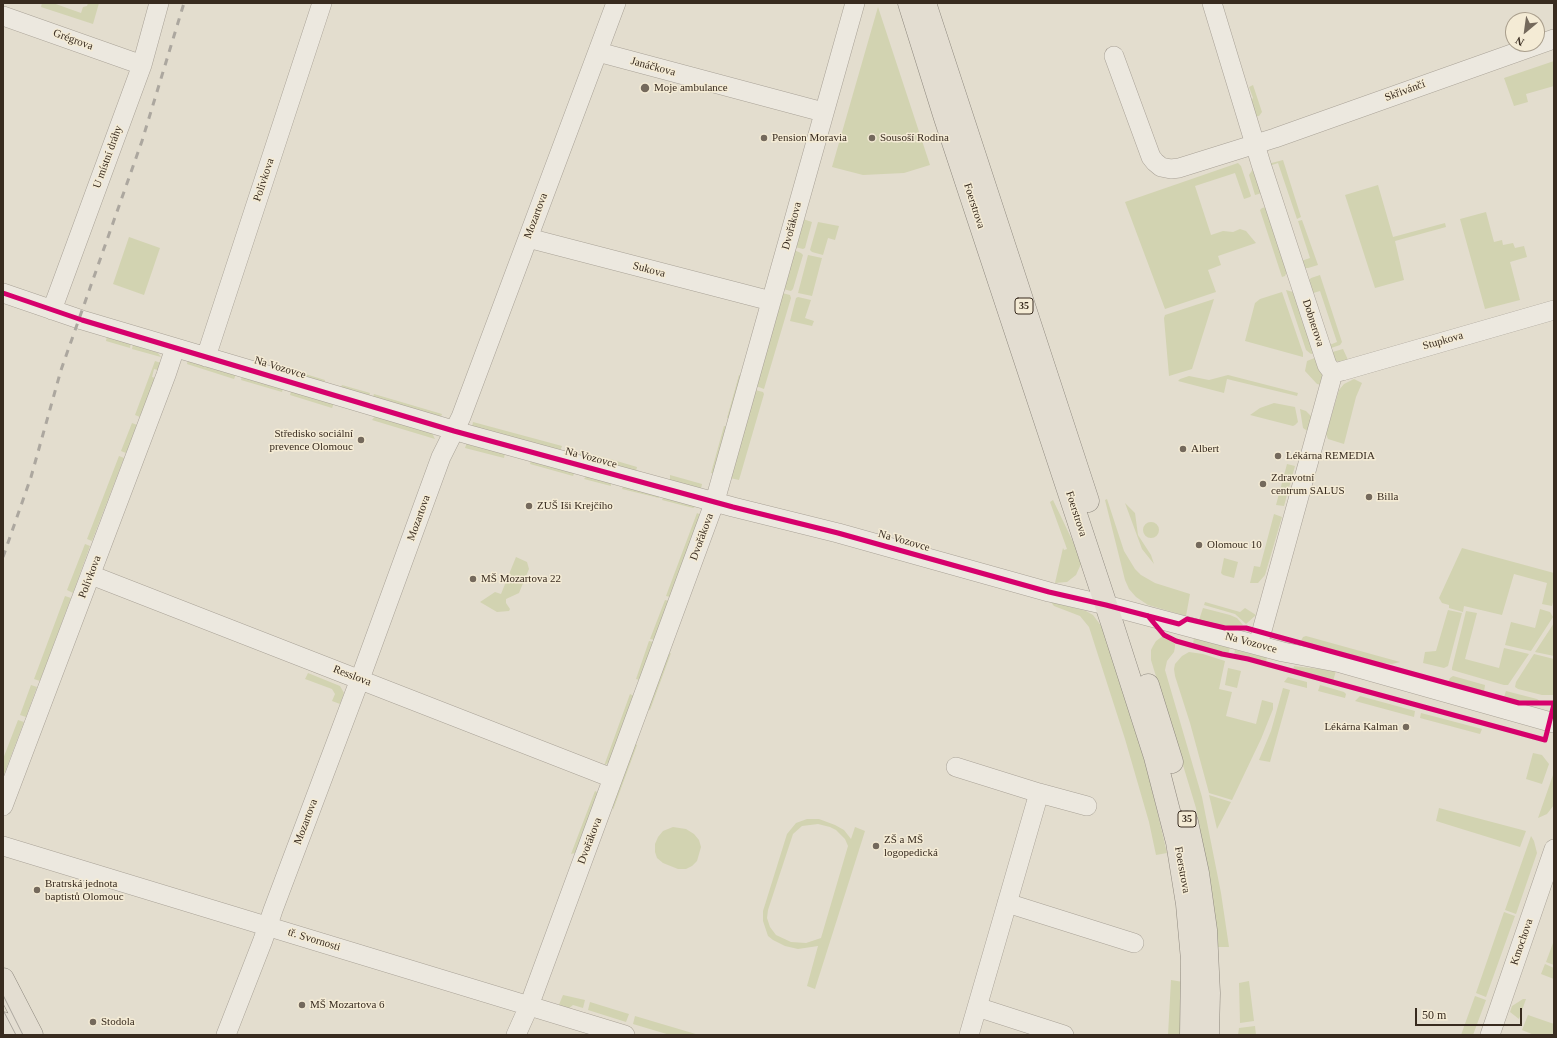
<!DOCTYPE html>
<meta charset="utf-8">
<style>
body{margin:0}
#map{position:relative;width:1557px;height:1038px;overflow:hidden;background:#e3ddce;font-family:Georgia,serif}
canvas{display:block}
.frame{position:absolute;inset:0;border:4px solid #382b1f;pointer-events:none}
.north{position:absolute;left:1505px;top:12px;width:40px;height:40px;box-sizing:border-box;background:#f4ebd5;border:1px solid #a99e8c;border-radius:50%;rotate:209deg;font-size:11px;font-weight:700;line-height:16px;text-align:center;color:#382b1f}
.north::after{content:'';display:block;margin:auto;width:14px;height:18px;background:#74695c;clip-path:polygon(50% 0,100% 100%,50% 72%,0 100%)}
.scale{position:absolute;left:1415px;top:1008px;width:107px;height:18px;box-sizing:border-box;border:2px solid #382b1f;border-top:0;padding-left:5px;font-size:12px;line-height:14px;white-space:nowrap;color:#382b1f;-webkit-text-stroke:3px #f4ebd5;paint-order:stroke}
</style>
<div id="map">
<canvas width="1557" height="1038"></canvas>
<div class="frame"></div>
<div class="north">N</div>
<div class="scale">50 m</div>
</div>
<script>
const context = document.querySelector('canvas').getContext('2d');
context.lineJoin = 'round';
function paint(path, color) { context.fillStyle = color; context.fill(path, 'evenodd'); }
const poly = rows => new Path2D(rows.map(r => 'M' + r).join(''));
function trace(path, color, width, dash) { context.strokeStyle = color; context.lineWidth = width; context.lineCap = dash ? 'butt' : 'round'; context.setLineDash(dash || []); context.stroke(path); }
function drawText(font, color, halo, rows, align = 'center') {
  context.font = font + ' Georgia,serif'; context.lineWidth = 3; context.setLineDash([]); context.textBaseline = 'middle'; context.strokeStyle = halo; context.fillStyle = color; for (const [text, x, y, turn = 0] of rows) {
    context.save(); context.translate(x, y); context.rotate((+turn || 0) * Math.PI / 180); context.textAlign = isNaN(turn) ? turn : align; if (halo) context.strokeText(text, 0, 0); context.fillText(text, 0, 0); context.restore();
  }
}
const green = poly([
 [42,3,53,3,81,13,83,7,87,6,88,3,99,3,93,24,41,7],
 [878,7,930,165,904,173,863,175,832,167],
 [1554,61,1554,86,1526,94,1528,102,1514,106,1504,78],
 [1253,85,1262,112,1259,116,1254,117,1250,103,1253,98,1249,87],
 [1283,160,1301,217,1297,219,1278,163,1269,166,1268,164],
 [1238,163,1241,166,1251,196,1250,197,1244,199,1235,173,1195,186,1211,235,1223,231,1233,232,1240,229,1246,231,1256,243,1218,256,1221,265,1208,270,1216,292,1165,309,1125,202],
 [1253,169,1262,193,1255,195,1249,175],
 [1378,185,1393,237,1445,223,1446,227,1395,241,1404,280,1375,288,1345,195],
 [1267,207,1287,271,1285,276,1282,277,1260,210,1262,208],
 [1486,212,1494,242,1502,240,1503,245,1513,243,1515,248,1524,246,1527,257,1510,262,1520,300,1485,309,1460,219],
 [803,219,812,222,805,248,803,249,795,247],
 [1302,220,1318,265,1308,268,1304,268,1301,261,1310,258,1298,221],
 [818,222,839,226,835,240,828,238,823,255,812,252,810,250],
 [129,237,160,248,144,295,113,284],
 [794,250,801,253,803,255,793,289,791,291,783,289],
 [808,255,822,258,812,296,798,293],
 [1320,275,1342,342,1340,345,1328,349,1327,346,1337,342,1320,291,1310,294,1308,281,1311,278],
 [1286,290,1293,292,1315,353,1311,354,1306,350],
 [1282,292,1303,353,1303,357,1245,341,1255,303,1260,299],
 [782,293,790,295,791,298,764,389,756,386],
 [798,297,811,300,805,318,814,321,812,326,790,321,796,298],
 [1214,299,1192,369,1169,376,1164,318,1165,315],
 [107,336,131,343,130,348,106,341],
 [133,344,158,353,161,357,132,349],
 [1343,349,1349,362,1336,361,1329,353],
 [1317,357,1322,374,1322,385,1317,384,1305,371,1307,361],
 [188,360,236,374,234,379,187,364],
 [155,361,161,363,158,370,154,369,152,377,155,378,140,417,135,415],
 [289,369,325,380,324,383,287,374],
 [739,375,742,376,730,419,727,418],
 [1228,375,1298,393,1297,396,1227,379,1224,393,1178,381,1180,379,1189,376,1209,380],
 [242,376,283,388,282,392,241,380],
 [1354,379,1362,383,1356,397,1344,444,1328,439,1326,434,1339,390,1344,384],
 [342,385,370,393,369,398,340,390],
 [755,390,763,392,764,394,739,480,730,478],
 [291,391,334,403,332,408,290,395],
 [374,394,442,414,440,419,372,399],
 [1274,403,1295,407,1298,422,1295,425,1293,426,1250,415,1260,408],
 [1300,409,1306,411,1311,416,1312,419,1309,432,1303,428],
 [375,416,432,433,435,439,372,420],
 [473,422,562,446,560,451,472,427],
 [132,423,137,425,126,453,121,451],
 [724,426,728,427,715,473,711,473],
 [467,442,505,453,504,458,465,448],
 [580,452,605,458,604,461,604,462,580,457],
 [119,456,124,458,92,541,87,539],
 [610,459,637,467,636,471,609,464],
 [531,460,575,471,573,476,530,464],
 [1287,464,1295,466,1284,506,1276,505],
 [587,475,611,481,611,486,584,479],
 [670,475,702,484,701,489,670,481],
 [623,486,660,494,659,498,622,489],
 [664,495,696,503,695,507,693,508,662,500],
 [1107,499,1124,551,1135,569,1141,575,1155,583,1190,594,1186,616,1148,605,1136,597,1129,589,1125,580,1105,500],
 [1053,500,1076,548,1081,564,1076,575,1067,582,1055,583,1063,548,1064,550,1067,549,1050,502],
 [1125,503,1135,513,1138,535,1151,555,1154,564,1142,549],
 [697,513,701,515,670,597,666,596],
 [1274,514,1282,517,1265,575,1258,583,1250,583,1254,566,1260,567],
 '1143 530a8 8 0 1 1 16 0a8 8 0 1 1-16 0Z',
 [85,544,90,546,73,593,67,590],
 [1462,548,1554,573,1554,598,1552,606,1542,604,1547,583,1514,574,1502,615,1464,606,1463,612,1449,608,1449,605,1442,603,1439,598],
 [516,557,527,562,529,569,519,593,506,599,506,603,510,609,509,611,497,612,480,602,495,592,501,594],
 [1224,558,1238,562,1234,578,1223,575,1221,573],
 [65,596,71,598,40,681,34,679],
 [665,600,669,601,655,640,650,639],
 [1050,601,1086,611,1093,615,1102,627,1147,768,1167,853,1156,855,1149,822,1125,739,1089,627,1080,616,1054,606],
 [1205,602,1240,612,1245,608,1256,615,1246,624,1235,614,1204,605],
 [1203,608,1230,615,1237,618,1243,625,1228,627,1199,620],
 [1540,609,1550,612,1553,617,1531,651,1505,645,1511,622,1535,628],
 [1448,610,1462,613,1448,666,1444,668,1423,663,1425,652,1436,651],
 [1466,611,1477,613,1465,659,1499,668,1504,648,1529,654,1508,685,1504,685,1452,670,1452,668],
 [1554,623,1554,656,1535,652,1537,649],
 [1163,636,1170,640,1175,644,1175,647,1174,652,1167,661,1165,670,1202,797,1221,893,1229,947,1218,947,1212,893,1196,808,1151,660,1151,650,1153,646,1156,641],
 [1306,636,1400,662,1392,664,1381,663,1301,641,1303,637],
 [1194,638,1230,648,1228,654,1193,644],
 [649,641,654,642,640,680,636,679],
 [1235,650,1267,658,1266,662,1234,655],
 [1189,652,1203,654,1225,661,1219,689,1232,692,1226,716,1256,724,1262,700,1273,703,1273,709,1261,739,1232,800,1209,793,1190,723,1175,676,1174,669,1175,664,1182,656],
 [671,653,650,710,646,709,667,655],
 [1534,654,1554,659,1554,695,1542,695,1518,689,1515,687,1516,682],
 [1294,666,1336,671,1333,681,1293,670],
 [1228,668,1241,671,1237,688,1225,685],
 [308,673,340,686,344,693,340,704,332,701,335,694,332,689,305,679],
 [1453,676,1485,685,1484,692,1448,682,1450,678],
 [1288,677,1307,682,1307,688,1284,682],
 [31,685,37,687,26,717,20,715],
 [1320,685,1344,692,1346,694,1345,698,1318,691],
 [1283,688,1290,690,1270,762,1259,760,1271,731],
 [1506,691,1537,699,1540,701,1520,702,1504,697],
 [630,694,634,696,609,762,604,766],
 [1360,696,1415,711,1414,717,1355,701],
 [1421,713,1482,729,1480,734,1420,718],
 [18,720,24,722,3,777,3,759],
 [634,742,637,745,613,810,612,805],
 [1533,753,1542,755,1549,764,1542,784,1526,779],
 [1553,775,1554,775,1554,805,1547,814,1538,818],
 [595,791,599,793,575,853,571,854],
 [1209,795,1231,802,1217,829],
 [1439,808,1526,831,1520,847,1436,821],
 [807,819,819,819,835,825,844,830,851,839,855,827,865,831,815,989,807,986,818,946,798,949,785,946,773,940,768,936,763,921,763,911,787,834,796,823],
 [818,824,830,827,836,830,845,839,848,846,821,938,806,943,791,942,776,935,770,927,767,918,768,910,793,834,802,826],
 [673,827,686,829,694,834,699,840,701,847,697,861,692,866,686,869,678,869,663,863,657,858,655,852,655,844,658,837,663,831],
 [1531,836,1534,841,1537,853,1516,914,1505,910],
 [1504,912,1515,916,1486,997,1476,993],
 [1553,943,1554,944,1554,965,1546,962],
 [1545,964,1554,968,1554,979,1541,974],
 [1171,980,1183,982,1180,1035,1168,1035],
 [1249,981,1254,1021,1240,1023,1239,983],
 [563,995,585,1000,583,1008,573,1005,567,1010,558,1007],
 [1475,996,1486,1000,1473,1035,1461,1035],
 [1523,999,1526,999,1519,1019,1510,1012,1512,1006],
 [590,1002,629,1014,626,1022,588,1010],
 [1528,1015,1554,1024,1554,1035,1534,1035,1522,1030],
 [635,1016,699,1035,670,1035,633,1024],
 [1255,1026,1256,1035,1238,1035,1239,1028]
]);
const minor = poly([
 [1212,3,1261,164,1323,353,1327,365,1333,373],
 [3,16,142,65],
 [598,52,823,112],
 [1114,56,1151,157,1155,162,1161,167,1171,169,1179,168,1275,138,1554,39],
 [528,238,771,301],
 [3,293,82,320,470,435,733,507,838,533,1049,592,1106,605,1283,652,1341,663,1554,723],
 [52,310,142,65,159,3],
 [206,357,322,3],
 [1333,373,1342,371,1554,310],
 [91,575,612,778],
 [1258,645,1333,373],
 [956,767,1039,793,969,1035],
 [1039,793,1087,806],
 [3,806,166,375,175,348],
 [3,846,625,1035],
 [1007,903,1134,943],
 [977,1007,1064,1035],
 [226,1035,263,940,273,910,360,679,441,457,461,417,616,3],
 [516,1035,529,1006,715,501,855,3],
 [1490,1035,1554,849]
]);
const major = poly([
 [909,3,945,118,1112,623,1155,757,1177,842,1187,904,1192,960,1191,1035],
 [925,3,1088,501],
 [1148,685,1172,762],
 [1187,822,1198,873,1206,930,1209,993,1208,1035],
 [3,979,32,1035],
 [3,1023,9,1035]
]);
const tram = poly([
 [3,995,23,1035],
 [3,1010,16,1035]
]);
const rail = poly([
 [3,557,31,477,61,370,142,141,184,3]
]);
const cycleway = poly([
 [3,293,82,320,454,431,733,507,838,533,1049,592,1106,605,1179,624,1187,619,1225,628,1246,628,1519,703,1554,703],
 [1148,616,1164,635,1176,641,1222,654,1248,659,1545,740,1554,704]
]);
const markers = [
 [645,88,5,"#74695c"],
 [764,138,4,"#74695c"],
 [872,138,4,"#74695c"],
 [361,440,4,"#74695c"],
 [1183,449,4,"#74695c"],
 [1278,456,4,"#74695c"],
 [1263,484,4,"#74695c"],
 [1369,497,4,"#74695c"],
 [529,506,4,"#74695c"],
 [1199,545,4,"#74695c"],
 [473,579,4,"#74695c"],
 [1406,727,4,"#74695c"],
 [876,846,4,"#74695c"],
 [37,890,4,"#74695c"],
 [302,1005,4,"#74695c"],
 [93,1022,4,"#74695c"]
];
const shields = [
 [1024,306,18],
 [1187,819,18]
];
const shieldNames = [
 ["35",1024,306],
 ["35",1187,819]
];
const streetNames = [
 ["Grégrova",73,40,20],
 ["Janáčkova",653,67,15],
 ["Skřivánčí",1405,91,-20],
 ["U místní dráhy",108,157,-70],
 ["Polívkova",264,180,-72],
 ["Foerstrova",974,206,72],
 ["Mozartova",536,216,-69],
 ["Dvořákova",792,226,-75],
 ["Sukova",649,270,15],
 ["Dobnerova",1313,323,72],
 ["Stupkova",1443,341,-16],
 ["Na Vozovce",280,368,17],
 ["Na Vozovce",591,458,15],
 ["Foerstrova",1076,514,72],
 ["Mozartova",419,518,-70],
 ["Dvořákova",702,537,-70],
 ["Na Vozovce",904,541,16],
 ["Polívkova",90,577,-69],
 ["Na Vozovce",1251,643,15],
 ["Resslova",352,676,21],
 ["Mozartova",306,822,-69],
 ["Dvořákova",590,841,-69],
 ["Foerstrova",1182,870,80],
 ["tř. Svornosti",314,940,17],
 ["Kmochova",1522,942,-71]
];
const poiNames = [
 ["Moje ambulance",654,88],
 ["Pension Moravia",772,138],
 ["Sousoší Rodina",880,138],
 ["Středisko sociální",353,434,"right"],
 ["prevence Olomouc",353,447,"right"],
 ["Albert",1191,449],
 ["Lékárna REMEDIA",1286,456],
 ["Zdravotní",1271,478],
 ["centrum SALUS",1271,491],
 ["Billa",1377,497],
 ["ZUŠ Iši Krejčího",537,506],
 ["Olomouc 10",1207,545],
 ["MŠ Mozartova 22",481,579],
 ["Lékárna Kalman",1398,727,"right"],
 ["ZŠ a MŠ",884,840],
 ["logopedická",884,853],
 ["Bratrská jednota",45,884],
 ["baptistů Olomouc",45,897],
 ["MŠ Mozartova 6",310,1005],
 ["Stodola",101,1022]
];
paint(green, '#d2d3b1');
trace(minor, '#a9a297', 20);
trace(major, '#8e887e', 23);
trace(minor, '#ece8df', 19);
trace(major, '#e3ddd1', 22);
trace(tram, '#aca79f', 1);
trace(rail, '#aca79f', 3, [7, 7]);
trace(cycleway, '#d6006c', 5);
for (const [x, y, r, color] of markers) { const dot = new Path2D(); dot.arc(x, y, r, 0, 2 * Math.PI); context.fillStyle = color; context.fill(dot); trace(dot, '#f4ebd5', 1.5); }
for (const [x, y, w] of shields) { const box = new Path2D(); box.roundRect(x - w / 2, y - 8, w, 16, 3); context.fillStyle = '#f4ebd5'; context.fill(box); trace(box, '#382b1f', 1); }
drawText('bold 10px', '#382b1f', null, shieldNames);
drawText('11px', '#382b1f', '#f4ebd5', streetNames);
drawText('11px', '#382b1f', '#f4ebd5', poiNames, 'left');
</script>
